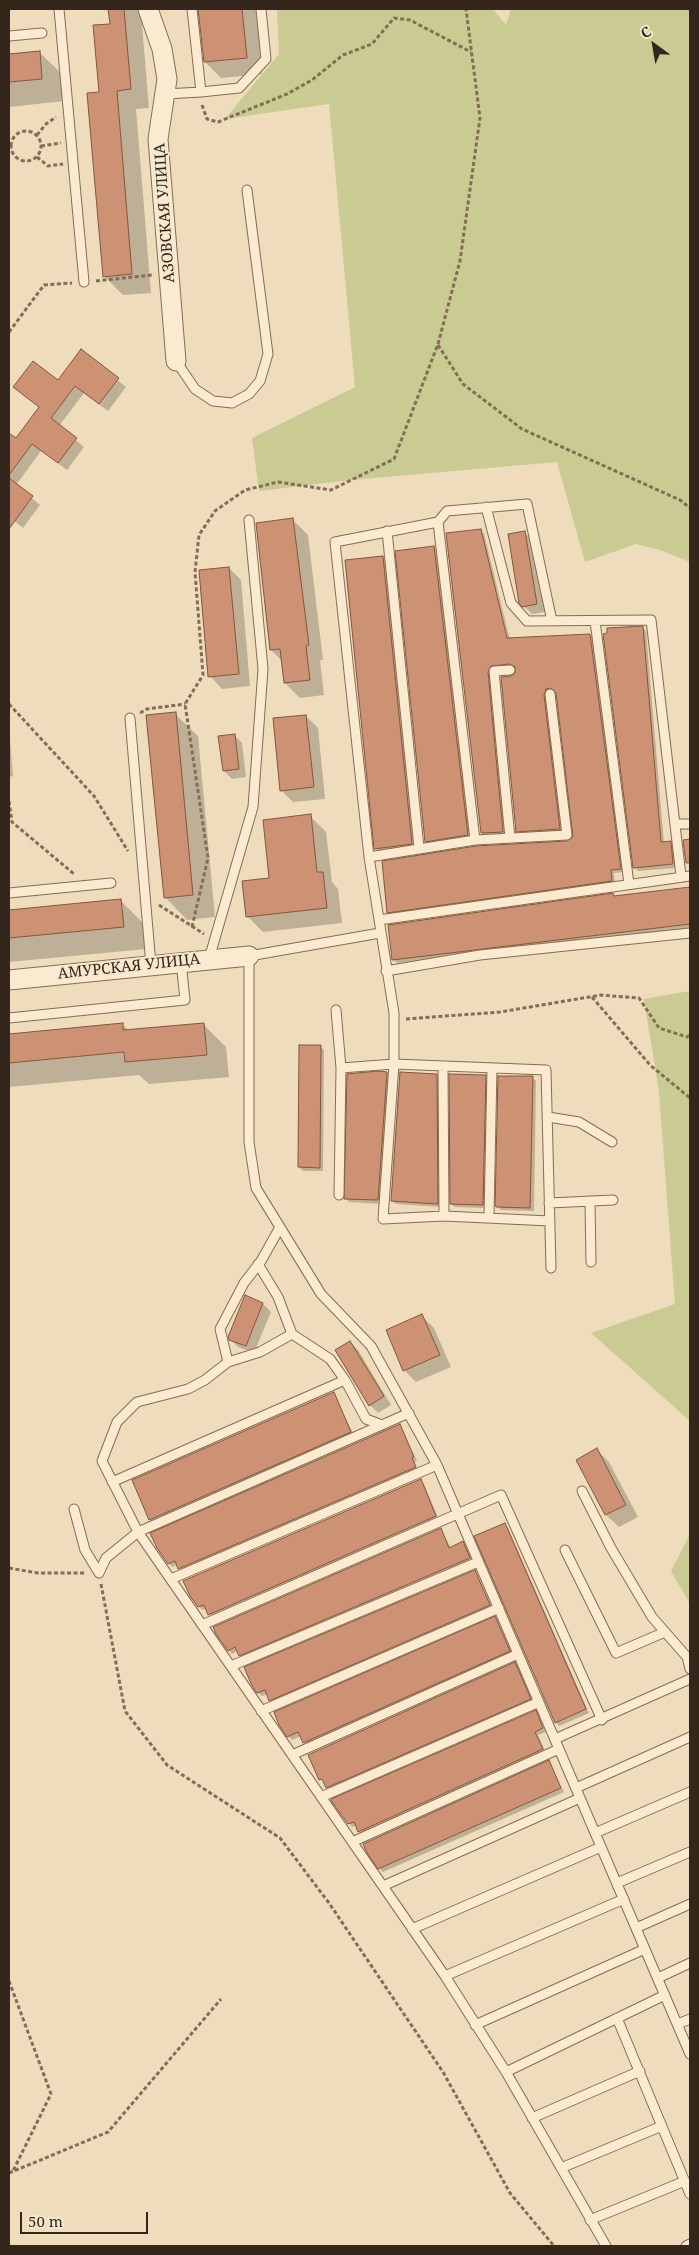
<!DOCTYPE html>
<meta charset="utf-8">
<style>
body{margin:0}
#map{position:relative;width:699px;height:2255px;overflow:hidden;background:#eedcbd;font-family:"Noto Serif",serif}
canvas{display:block}
.frame{position:absolute;inset:0;border:10px solid #35261b;pointer-events:none}
.north{position:absolute;left:629px;top:20px;width:50px;height:50px;-webkit-text-stroke:4px #f5e7cd;paint-order:stroke;rotate:328deg;font-size:14px;font-weight:700;line-height:20px;text-align:center;color:#35261b}
.north::after{content:'';display:block;margin:auto;width:18px;height:22px;background:#35261b;clip-path:polygon(50% 0,100% 100%,50% 72%,0 100%)}
.scale{position:absolute;left:20px;top:2212px;width:128px;height:22px;box-sizing:border-box;border:2px solid #35261b;border-top:0;padding-left:6px;font-size:15px;line-height:18px;white-space:nowrap;color:#35261b;-webkit-text-stroke:4px #f5e7cd;paint-order:stroke}
</style>
<div id="map">
<canvas width="699" height="2255"></canvas>
<div class="frame"></div>
<div class="north">С</div>
<div class="scale">50 m</div>
</div>
<script>
const context = document.querySelector('canvas').getContext('2d');
context.lineJoin = 'round';
function paint(path, color) { context.fillStyle = color; context.fill(path, 'evenodd'); }
const poly = rows => new Path2D(rows.map(r => 'M' + r).join(''));
function trace(path, color, width, dash) { context.strokeStyle = color; context.lineWidth = width; context.lineCap = dash ? 'butt' : 'round'; context.setLineDash(dash || []); context.stroke(path); }
function drawText(font, color, halo, rows, align = 'center') {
  context.font = font + ' "Noto Serif",serif'; context.lineWidth = 4; context.setLineDash([]); context.textBaseline = 'middle'; context.strokeStyle = halo; context.fillStyle = color; for (const [text, x, y, turn = 0] of rows) {
    context.save(); context.translate(x, y); context.rotate((+turn || 0) * Math.PI / 180); context.textAlign = isNaN(turn) ? turn : align; if (halo) context.strokeText(text, 0, 0); context.fillText(text, 0, 0); context.restore();
  }
}
const green = poly([
 [277,9,493,9,506,25,511,9,690,9,690,562,660,550,636,544,585,562,557,462,351,480,259,491,252,438,355,387,329,104,225,119,279,54],
 [690,991,690,1421,591,1333,675,1304,659,1092,644,999],
 [690,1534,690,1604,671,1571]
]);
const shadow = poly([
 [110,9,138,9,141,13,149,108,136,109,151,293,123,295,104,276,100,93,111,25],
 [200,9,256,9,262,74,221,78,205,62],
 [39,52,62,74,64,101,9,107,9,55],
 [82,351,126,387,108,411,84,393,59,426,84,447,67,470,41,451,16,485,40,505,23,528,9,517,9,434,16,439,40,408,15,387,59,382],
 [293,520,308,535,323,660,320,660,324,695,300,698,285,683,282,661,271,650],
 [480,531,484,534,510,640,590,635,594,639,624,872,614,873,615,884,392,916,388,912,568,842,575,835,557,693,554,691,549,693,563,832,521,835,517,831,511,677,517,674,517,668,514,667,495,669,506,836,485,837,482,833],
 [525,533,533,541,545,612,532,614,521,603],
 [434,547,438,551,471,838,430,845,426,841],
 [383,557,386,561,415,847,379,852,376,848],
 [229,568,241,580,250,686,222,689,210,676],
 [643,628,646,631,664,843,670,843,674,846,676,868,638,871,634,867],
 [175,714,198,736,215,917,187,920,165,897],
 [306,716,318,728,325,799,293,802,281,790],
 [9,727,13,776,9,777],
 [234,735,242,743,246,777,232,779,224,771],
 [310,816,326,832,332,882,338,889,342,923,263,932,247,916],
 [690,888,690,928,397,963,393,959,613,894,615,897],
 [121,901,143,923,146,949,9,962,9,911],
 [122,1024,129,1031,203,1024,226,1047,229,1077,149,1084,139,1075,9,1087,9,1035],
 [320,1046,324,1050,323,1171,303,1171,299,1167],
 [387,1073,390,1077,381,1204,349,1202,345,1198],
 [436,1075,440,1079,441,1207,396,1204,392,1201],
 [485,1077,489,1080,486,1208,455,1207,451,1204],
 [532,1077,536,1081,534,1211,501,1210,497,1206],
 [246,1297,263,1304,271,1312,254,1353,238,1347,230,1339],
 [422,1316,434,1328,451,1367,416,1382,404,1370],
 [350,1342,358,1350,391,1405,378,1413,370,1405],
 [333,1393,354,1435,154,1523,150,1520,134,1481],
 [400,1425,417,1461,415,1462,418,1471,183,1572,178,1564,172,1567,169,1563],
 [597,1450,609,1462,638,1517,619,1527,606,1515,578,1460],
 [420,1480,424,1484,439,1520,213,1618,207,1608,202,1610,199,1606],
 [504,1525,508,1528,589,1713,559,1726,556,1722],
 [441,1529,451,1548,463,1543,466,1547,473,1562,244,1659,238,1651,232,1654,229,1650],
 [475,1571,493,1609,274,1704,268,1694,262,1696,258,1693,246,1668],
 [495,1618,513,1655,308,1746,301,1736,292,1740,288,1736],
 [515,1664,533,1703,331,1791,325,1782,320,1779],
 [535,1712,546,1732,538,1735,546,1753,363,1835,357,1825,352,1827,349,1823],
 [548,1762,564,1792,383,1872,379,1868]
]);
const building = poly([
 [108,9,124,9,131,89,117,91,132,274,103,277,87,93,99,92,93,25,110,24,108,9],
 [198,9,242,9,247,58,204,62,198,9],
 [40,51,42,79,9,82,9,54,40,51],
 [81,349,119,378,99,404,75,386,51,418,77,438,58,463,32,444,9,475,9,433,16,438,39,407,13,387,33,361,58,380,81,349],
 [9,478,33,496,9,529,9,478],
 [293,518,309,645,306,646,310,680,284,683,280,649,270,650,256,523,293,518],
 [481,529,507,638,590,634,621,869,611,870,612,881,387,913,382,861,476,846,567,841,573,837,556,693,550,688,546,689,544,695,560,829,516,832,501,677,511,676,515,673,515,667,510,664,491,666,488,672,503,832,481,833,446,533,481,529],
 [525,531,537,604,522,607,519,603,508,534,525,531],
 [434,546,468,835,425,842,395,551,434,546],
 [383,556,412,844,374,849,345,560,383,556],
 [229,567,239,674,208,677,199,570,229,567],
 [643,626,661,842,671,841,673,864,633,868,603,634,607,633,607,628,643,626],
 [176,712,193,895,164,898,146,715,176,712],
 [306,715,314,787,280,791,273,718,306,715],
 [235,734,239,769,223,771,218,736,235,734],
 [311,814,317,872,323,872,327,908,246,917,242,881,269,878,263,820,311,814],
 [690,839,690,863,686,863,683,840,690,839],
 [690,887,690,924,392,960,388,925,613,893,614,896,690,887],
 [121,899,124,927,9,938,9,910,121,899],
 [123,1023,123,1030,204,1023,207,1055,125,1062,124,1052,9,1063,9,1034,123,1023],
 [299,1045,321,1045,320,1168,298,1167,299,1045],
 [378,1071,387,1072,378,1200,344,1199,347,1074,378,1071],
 [400,1072,437,1074,438,1204,391,1201,400,1072],
 [449,1074,486,1075,483,1205,450,1204,449,1074],
 [498,1076,533,1076,530,1208,496,1207,495,1205,498,1076],
 [245,1295,263,1303,246,1346,229,1340,228,1337,245,1295],
 [422,1314,440,1355,403,1371,386,1330,422,1314],
 [350,1341,384,1396,369,1406,335,1350,350,1341],
 [334,1392,351,1432,149,1520,132,1480,334,1392],
 [400,1424,414,1457,412,1458,416,1467,178,1569,175,1561,168,1564,157,1548,150,1533,400,1424],
 [597,1448,626,1505,605,1515,576,1460,597,1448],
 [421,1479,436,1516,208,1615,204,1605,198,1607,190,1596,183,1581,421,1479],
 [505,1523,586,1709,555,1723,474,1536,505,1523],
 [441,1528,449,1548,463,1541,470,1558,239,1656,235,1647,228,1651,216,1634,213,1627,441,1528],
 [475,1570,490,1605,269,1701,265,1690,257,1693,252,1686,244,1667,475,1570],
 [495,1616,510,1651,303,1743,298,1732,287,1737,279,1725,274,1712,495,1616],
 [515,1662,531,1699,326,1788,322,1779,319,1780,308,1755,515,1662],
 [536,1710,543,1728,535,1732,543,1749,358,1832,354,1822,348,1824,332,1802,331,1799,536,1710],
 [549,1760,561,1788,378,1869,367,1853,363,1844,549,1760]
]);
const path = poly([
 [202,105,207,119,218,122,287,94,312,80,343,55,372,44,394,18,410,20,471,52],
 '11 146a15 15 0 1 1 30 0a15 15 0 1 1-30 0Z',
 [37,135,46,124,56,117],
 [41,146,61,143],
 [37,157,48,166,63,164],
 [96,281,152,275],
 [9,332,44,285,72,283],
 [438,345,463,384,522,429,680,500,690,508],
 [9,704,94,796,128,851],
 [140,713,147,709,185,704],
 [9,801,12,822,74,874],
 [159,905,204,934],
 [192,927,208,858,185,704,203,675,195,572,199,535,215,511,245,490,278,482,331,490,394,459,438,344,460,261,480,118,466,9],
 [592,997,650,1065,690,1098],
 [406,1019,500,1012,601,995,639,998,659,1028,687,1037,690,1035],
 [9,1568,38,1573,86,1573],
 [101,1584,125,1711,167,1765,280,1838,329,1903,443,2072,510,2193,554,2246],
 [9,1981,51,2094,13,2171],
 [9,2173,108,2132,221,1999]
]);
const lane = poly([
 [59,9,84,282],
 [9,36,42,33],
 [201,92,239,88,266,59,261,9],
 [165,94,201,92,192,9],
 [176,361,195,389,213,401,232,403,249,394,260,381,268,354,247,190],
 [486,507,511,603,527,621,651,620,681,876],
 [438,522,335,542,369,857,394,1013,394,1064,383,1219,444,1216,550,1221],
 [387,531,419,848],
 [595,621,629,884],
 [510,670,494,671,510,838],
 [130,718,151,965],
 [675,824,690,824],
 [475,840,438,522,447,511,527,504,552,621],
 [369,857,475,840,567,835,550,694],
 [9,893,111,883],
 [379,920,690,876],
 [380,933,249,956,249,1142,256,1188,321,1294,371,1346,437,1465,690,2054],
 [209,959,253,807,263,669,249,520],
 [386,971,480,955,690,933],
 [336,1010,341,1068,339,1195],
 [9,1018,185,1000,181,962],
 [443,1066,444,1216],
 [341,1068,394,1064,546,1070,551,1268],
 [548,1117,579,1122,612,1142],
 [590,1201,591,1262],
 [549,1203,613,1200],
 [489,1217,492,1068],
 [258,1264,278,1297,292,1334,330,1359,345,1380,366,1419,382,1425],
 [292,1334,260,1352,228,1362,205,1380,188,1389,137,1402,117,1422,102,1461,138,1532,445,1976,506,2072,606,2246],
 [228,1362,220,1329,244,1283,261,1261,279,1229],
 [112,1482,345,1380],
 [582,1491,611,1548,652,1617,687,1657,690,1669],
 [74,1509,85,1550,99,1573],
 [565,1550,616,1653,665,1632],
 [99,1573,106,1558,138,1532,409,1413],
 [171,1579,437,1465],
 [202,1625,501,1495,602,1720],
 [231,1666,478,1562],
 [261,1711,499,1608],
 [555,1739,690,1679],
 [292,1755,518,1654],
 [576,1788,690,1737],
 [321,1797,539,1702],
 [595,1833,690,1792],
 [352,1842,559,1749],
 [617,1883,690,1852],
 [383,1886,580,1798],
 [636,1928,690,1904],
 [412,1929,601,1847],
 [445,1976,624,1899],
 [658,1978,690,1963],
 [617,2018,690,2194],
 [678,2024,690,2019],
 [475,2025,645,1949],
 [506,2072,665,1995],
 [532,2118,640,2071],
 [561,2168,662,2126],
 [590,2220,685,2181],
 [686,2246,690,2244]
]);
const street = poly([
 [148,9,162,49,167,79,158,139,176,361],
 [9,980,249,956]
]);
const streetNames = [
 ["АЗОВСКАЯ УЛИЦА",165,213,-94],
 ["АМУРСКАЯ УЛИЦА",129,967,-6]
];
paint(green, '#c9cb92');
paint(shadow, '#0003');
paint(building, '#cc9273');
trace(building, '#85543c', 1);
trace(lane, '#856c56', 11);
trace(street, '#856c56', 21);
trace(path, '#856c56', 3, [4, 2.5]);
trace(lane, '#f9ead0', 9);
trace(street, '#f9ead0', 19);
drawText('15px', '#35261b', '#f5e7cd', streetNames);
</script>
